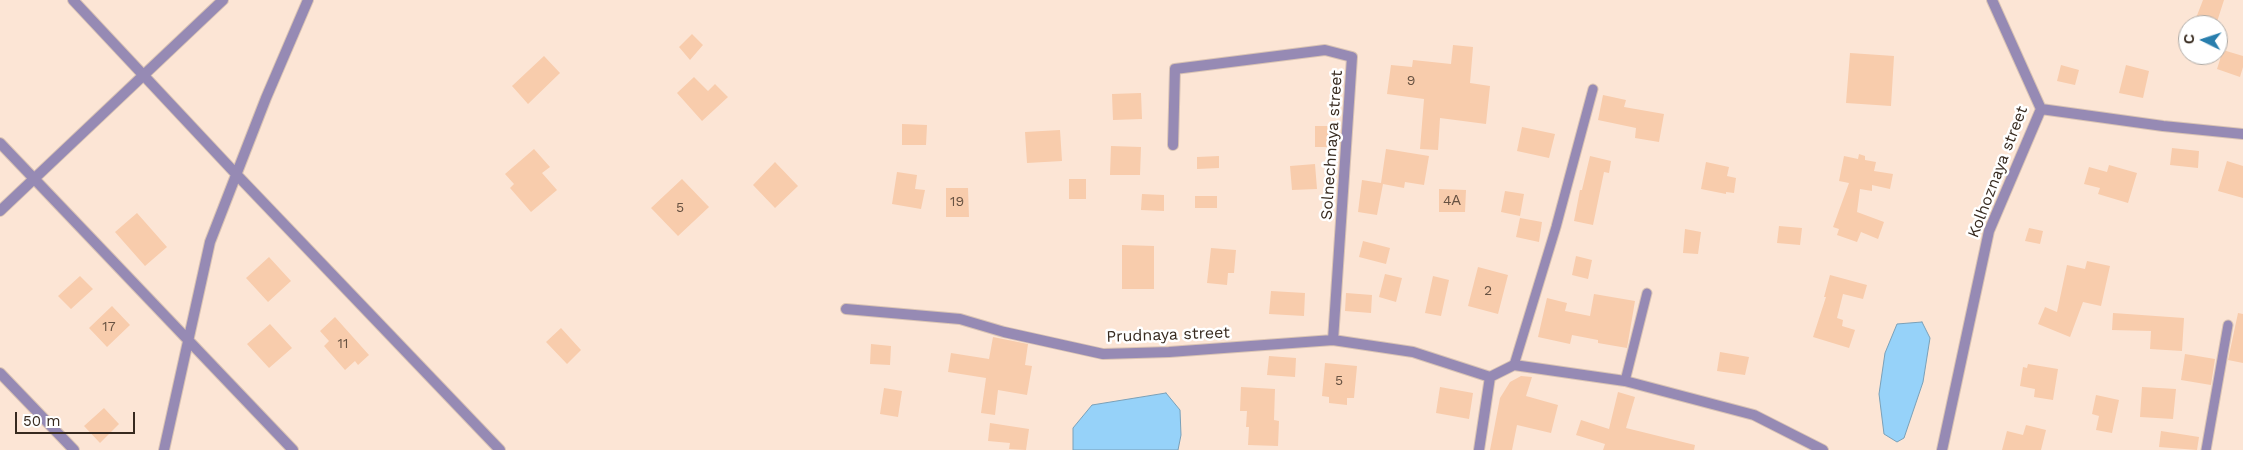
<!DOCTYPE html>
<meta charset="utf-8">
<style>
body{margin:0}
#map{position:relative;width:2243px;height:450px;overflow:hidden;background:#fce5d5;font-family:"Work Sans",sans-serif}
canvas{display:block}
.north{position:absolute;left:2178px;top:15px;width:50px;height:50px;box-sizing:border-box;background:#fff;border:1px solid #afaaa5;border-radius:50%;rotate:274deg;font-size:14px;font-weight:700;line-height:20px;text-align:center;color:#372a1f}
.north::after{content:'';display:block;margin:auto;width:18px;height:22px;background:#287ead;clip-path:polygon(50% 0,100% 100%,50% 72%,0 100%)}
.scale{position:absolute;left:15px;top:412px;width:120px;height:22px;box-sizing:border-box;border:2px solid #372a1f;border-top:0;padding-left:6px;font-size:15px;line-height:18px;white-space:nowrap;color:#372a1f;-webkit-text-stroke:4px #fff;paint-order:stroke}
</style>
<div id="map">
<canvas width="2243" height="450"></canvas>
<div class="north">С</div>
<div class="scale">50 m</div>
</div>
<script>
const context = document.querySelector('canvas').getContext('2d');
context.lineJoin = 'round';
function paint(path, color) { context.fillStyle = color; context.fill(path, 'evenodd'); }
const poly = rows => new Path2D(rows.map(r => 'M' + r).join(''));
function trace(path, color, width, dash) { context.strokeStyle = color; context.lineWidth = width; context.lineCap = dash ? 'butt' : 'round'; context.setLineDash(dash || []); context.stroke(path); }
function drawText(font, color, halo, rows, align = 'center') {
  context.font = font + ' "Work Sans",sans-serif'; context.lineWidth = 5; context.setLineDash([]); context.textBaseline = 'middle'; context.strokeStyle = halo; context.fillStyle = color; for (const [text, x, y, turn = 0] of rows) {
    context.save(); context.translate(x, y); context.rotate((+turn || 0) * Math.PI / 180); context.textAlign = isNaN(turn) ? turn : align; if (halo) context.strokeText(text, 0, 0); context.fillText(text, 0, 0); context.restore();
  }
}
const water = poly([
 [1922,322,1930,338,1923,382,1904,438,1897,442,1884,434,1879,394,1885,353,1897,324,1922,322],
 [1166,393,1180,410,1181,435,1178,450,1073,450,1073,428,1092,405,1166,393]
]);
const building = poly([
 [2203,0,2224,0,2216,25,2196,18],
 [692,34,703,45,690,60,679,47],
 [1453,45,1473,47,1470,83,1490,86,1486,124,1440,118,1438,150,1420,149,1424,99,1387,94,1391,65,1412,67,1413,60,1451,64],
 [2223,50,2243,56,2243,67,2240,77,2217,69],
 [1850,53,1894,56,1891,106,1846,103],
 [544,56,560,73,528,104,512,86],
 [2061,65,2079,70,2075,85,2057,81],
 [2126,65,2149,71,2143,98,2119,93],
 [694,77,708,91,715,84,728,97,702,121,677,93],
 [1141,93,1142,119,1113,120,1112,94],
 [1603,95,1626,100,1624,107,1664,114,1659,142,1635,138,1636,128,1598,120],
 [902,124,927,125,926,145,902,145],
 [1315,126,1336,126,1336,147,1315,147],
 [1522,127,1555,134,1549,158,1517,151],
 [1060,130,1062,161,1027,163,1025,132],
 [1111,146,1141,147,1140,175,1110,175],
 [2172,148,2199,151,2198,168,2170,165],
 [534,149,550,167,542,173,557,190,531,212,510,188,514,184,505,174],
 [1386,149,1429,156,1424,185,1405,182,1404,188,1383,184,1377,215,1358,212,1362,180,1381,183],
 [1859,154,1865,156,1865,160,1876,162,1874,171,1893,174,1890,189,1872,185,1872,191,1860,189,1857,212,1884,222,1878,239,1861,232,1857,242,1837,235,1839,229,1833,227,1849,183,1839,181,1844,156,1858,159],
 [1219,156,1219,168,1197,169,1197,157],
 [1590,156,1611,161,1609,173,1604,172,1593,225,1574,221,1580,190,1582,190],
 [2227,161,2243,166,2243,198,2218,191],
 [775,162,798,186,775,208,753,185],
 [1706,162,1729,167,1727,176,1736,178,1734,193,1726,192,1726,194,1701,189],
 [1315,164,1317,189,1292,190,1290,166],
 [2109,165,2137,173,2128,203,2098,194,2100,188,2084,184,2089,167,2107,172],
 [897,172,917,175,915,189,925,190,921,209,892,204],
 [682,179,709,207,678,236,651,208],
 [1069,179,1086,179,1086,199,1069,199],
 [946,188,968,188,969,217,946,217],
 [1439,189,1466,190,1465,212,1439,212],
 [1505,191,1524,194,1520,216,1501,212],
 [1142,194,1164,195,1164,211,1141,210],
 [1195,196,1217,196,1217,208,1195,208],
 [137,213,167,247,145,266,115,232],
 [1520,218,1542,222,1539,242,1516,237],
 [1779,226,1802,228,1800,245,1777,243],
 [2029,228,2043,231,2040,244,2025,241],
 [1685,229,1701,232,1698,254,1683,253],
 [1363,241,1390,248,1386,264,1359,257],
 [1122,245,1154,246,1154,289,1122,289],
 [1211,248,1236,250,1234,273,1228,273,1227,285,1207,283],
 [1576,256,1592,260,1588,279,1572,275],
 [269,257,291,281,268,302,246,278],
 [2087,261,2110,266,2101,306,2083,302,2070,337,2038,324,2045,307,2057,312,2067,265,2085,269],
 [1478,267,1508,275,1498,314,1468,306],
 [1385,274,1402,278,1396,302,1379,297],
 [1830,275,1867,285,1863,299,1843,294,1837,318,1843,320,1842,326,1855,330,1849,348,1813,337,1826,297,1824,297],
 [80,276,93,289,71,309,58,296],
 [1433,276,1449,280,1441,316,1425,313],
 [1271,291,1305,293,1304,316,1269,314],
 [1346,293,1372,295,1371,313,1345,311],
 [1594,294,1635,301,1627,348,1598,343,1598,340,1572,335,1570,344,1538,337,1547,298,1567,303,1565,311,1590,316],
 [112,306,130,325,107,347,89,328],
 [2113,313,2184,318,2182,351,2150,349,2151,331,2112,330],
 [2238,313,2243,314,2243,363,2228,360],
 [335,317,369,355,358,365,355,361,345,370,324,346,329,341,320,331],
 [270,324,292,348,269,368,247,344],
 [561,328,581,350,567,364,546,342],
 [993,337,1028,344,1025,365,1032,366,1027,395,998,390,995,415,981,413,986,378,948,372,951,353,989,359],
 [871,344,891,346,890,365,870,364],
 [1720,352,1749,357,1745,375,1717,371],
 [2185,354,2215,359,2211,385,2181,380],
 [1269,356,1296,358,1295,377,1267,375],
 [1325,363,1357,366,1354,398,1347,398,1347,405,1329,403,1329,397,1322,396],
 [2028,364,2058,369,2053,400,2034,397,2035,389,2020,386,2023,367,2027,368],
 [1521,376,1532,377,1526,396,1558,405,1551,433,1517,425,1512,450,1490,450,1500,398,1510,382],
 [1241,387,1275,389,1274,420,1279,421,1278,446,1248,445,1249,427,1246,427,1247,411,1240,411],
 [1440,387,1473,393,1469,419,1436,413],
 [2142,387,2176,389,2173,419,2140,417],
 [884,388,902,391,898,417,880,414],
 [1618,392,1635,397,1626,428,1695,445,1694,450,1603,450,1605,444,1576,435,1581,420,1609,429],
 [2096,395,2119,400,2112,433,2096,430,2099,416,2092,414],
 [104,408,119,424,100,443,84,426],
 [990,423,1029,429,1026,450,1009,449,1010,443,988,441],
 [2026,425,2046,430,2041,450,2002,450,2007,431,2023,435],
 [2161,431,2199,437,2197,450,2159,447]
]);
const service = poly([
 [1514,365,1556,227,1593,89],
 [1625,381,1647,293],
 [2206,450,2228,325]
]);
const minor = poly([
 [73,0,236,174,500,450],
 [2041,109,2163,126,2243,134],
 [0,143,293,450],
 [1173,145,1175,69,1325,50,1352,57,1333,340],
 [0,211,223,0],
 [846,309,960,319,1004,332,1103,354,1169,352,1333,340,1413,352,1490,377],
 [0,373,74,450],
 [164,450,210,242,266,98,308,0],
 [1479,450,1490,377,1514,365,1625,381,1754,415,1823,450],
 [1942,450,1989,231,2041,109,1992,0]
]);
const numberNames = [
 ["9",1411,81],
 ["4А",1452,201],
 ["19",957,202],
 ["5",680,208],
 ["2",1488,291],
 ["17",109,327],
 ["11",343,344],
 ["5",1339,381]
];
const streetNames = [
 ["Solnechnaya street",1332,145,-86],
 ["Kolhoznaya street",1998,172,-69],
 ["Prudnaya street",1168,335,-2]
];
paint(water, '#96d2f9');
trace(water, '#7aa0b8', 1);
paint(building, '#f8ccac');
trace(service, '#d9c3b4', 11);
trace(minor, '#d9c3b4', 12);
trace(service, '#968ab4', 9);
trace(minor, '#968ab4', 10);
drawText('14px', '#675242', null, numberNames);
drawText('16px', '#372a1f', '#fff', streetNames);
</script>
